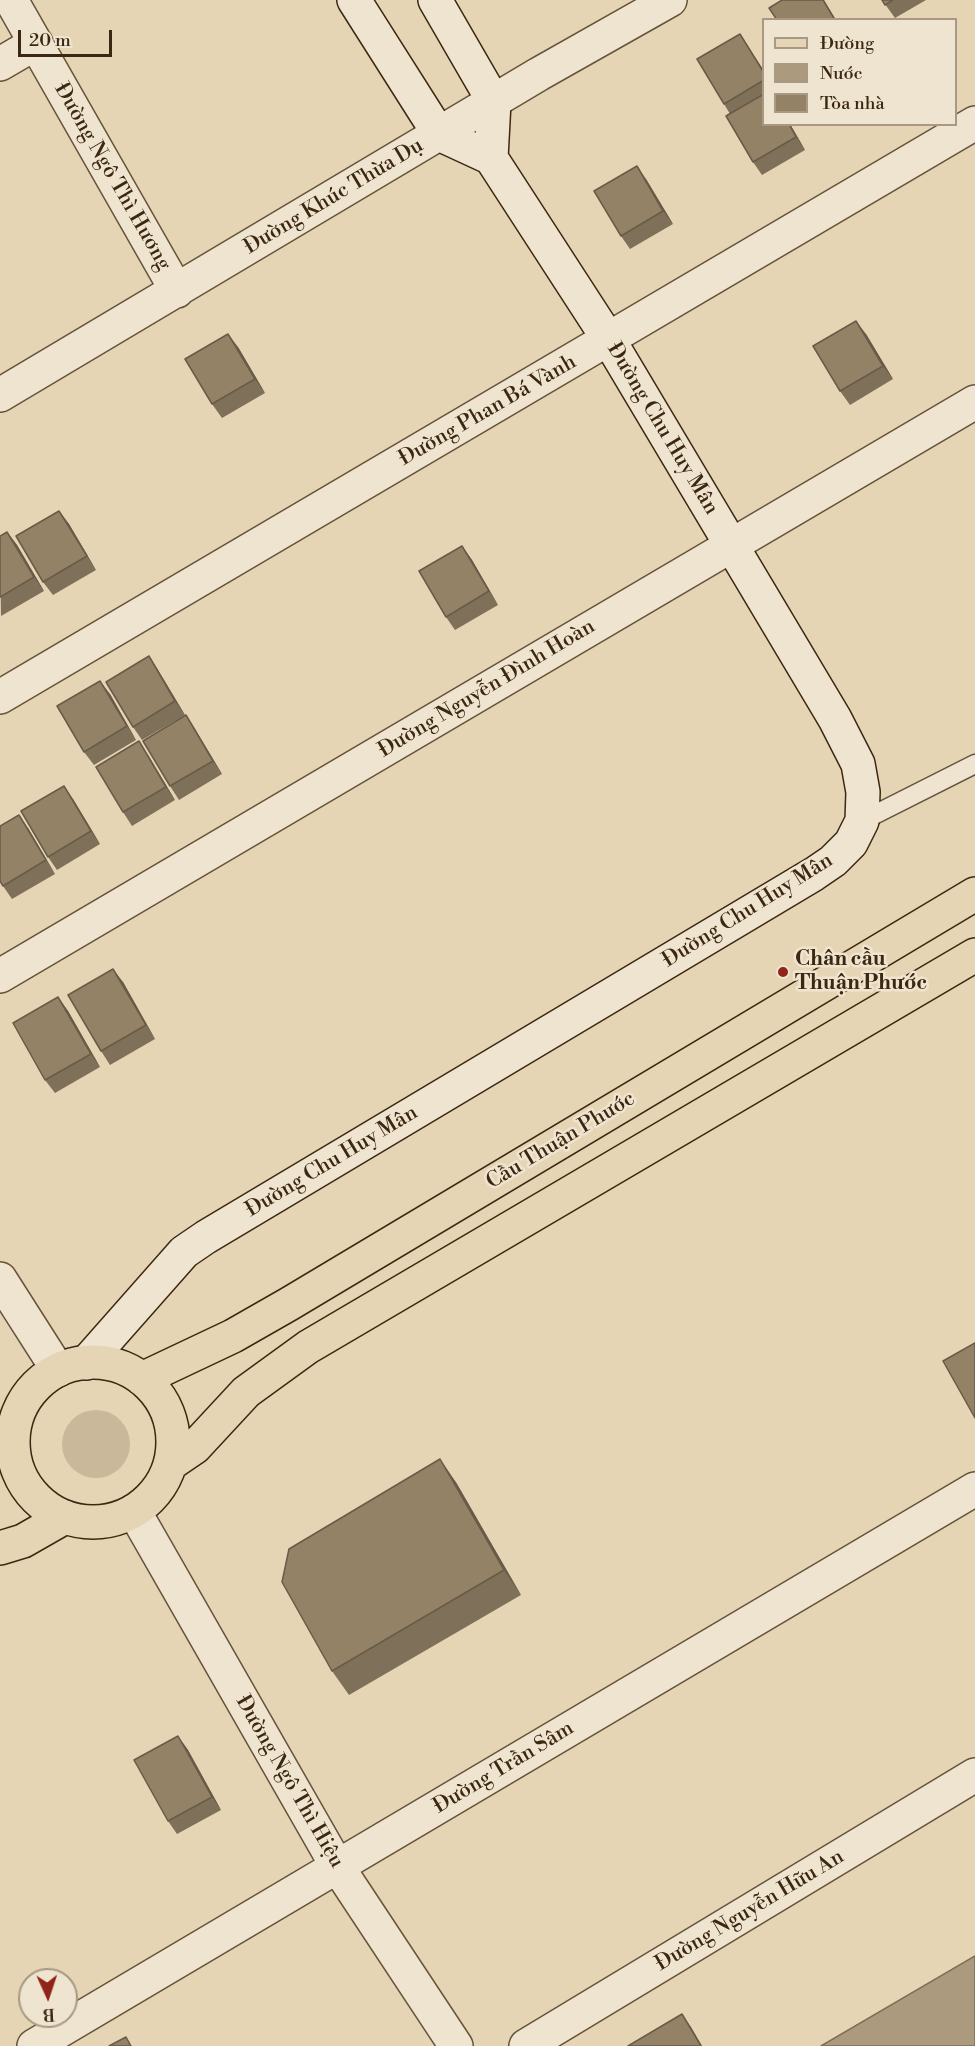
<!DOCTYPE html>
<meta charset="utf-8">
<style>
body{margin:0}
#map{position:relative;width:975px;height:2046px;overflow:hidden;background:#e6d5b5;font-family:"Libre Bodoni",serif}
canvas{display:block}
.legend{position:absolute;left:762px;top:18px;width:195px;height:108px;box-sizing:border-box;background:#efe4cf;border:2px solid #a79983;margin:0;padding:8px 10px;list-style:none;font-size:18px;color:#3c2812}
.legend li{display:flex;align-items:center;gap:12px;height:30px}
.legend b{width:30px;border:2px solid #a79983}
.north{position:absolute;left:18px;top:1968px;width:60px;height:60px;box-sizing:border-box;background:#efe4cf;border:2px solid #a79983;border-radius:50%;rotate:177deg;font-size:16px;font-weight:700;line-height:24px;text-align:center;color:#3c2812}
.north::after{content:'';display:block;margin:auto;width:21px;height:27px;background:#8f2418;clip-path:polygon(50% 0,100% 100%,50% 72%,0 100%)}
.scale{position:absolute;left:18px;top:30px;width:94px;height:27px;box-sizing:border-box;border:3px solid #3c2812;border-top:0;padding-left:8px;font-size:18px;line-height:21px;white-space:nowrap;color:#3c2812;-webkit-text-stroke:4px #efe4cf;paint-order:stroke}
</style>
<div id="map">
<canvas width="975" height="2046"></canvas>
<ul class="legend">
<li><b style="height:8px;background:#e6d5b5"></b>Đường</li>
<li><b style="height:16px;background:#ac9a7e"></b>Nước</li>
<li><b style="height:16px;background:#948267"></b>Tòa nhà</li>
</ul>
<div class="north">B</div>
<div class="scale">20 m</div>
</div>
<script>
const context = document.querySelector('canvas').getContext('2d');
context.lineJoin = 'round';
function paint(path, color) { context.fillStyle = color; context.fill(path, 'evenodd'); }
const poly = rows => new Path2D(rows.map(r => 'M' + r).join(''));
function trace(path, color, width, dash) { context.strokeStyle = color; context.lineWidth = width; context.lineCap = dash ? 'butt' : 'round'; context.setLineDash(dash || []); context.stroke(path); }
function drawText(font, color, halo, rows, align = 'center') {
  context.font = font + ' "Libre Bodoni",serif'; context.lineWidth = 5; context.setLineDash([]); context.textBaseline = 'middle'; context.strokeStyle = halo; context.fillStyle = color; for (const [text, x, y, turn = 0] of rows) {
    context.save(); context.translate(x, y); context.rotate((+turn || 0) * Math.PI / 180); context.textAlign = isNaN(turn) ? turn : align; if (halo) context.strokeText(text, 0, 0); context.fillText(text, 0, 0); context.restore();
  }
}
const green = poly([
 '62 1444a34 34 0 1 1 68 0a34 34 0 1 1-68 0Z'
]);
const water = poly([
 [975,1956,975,2046,821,2046,975,1956]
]);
const lane = poly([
 [862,821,975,764]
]);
const street = poly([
 [11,0,177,291],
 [0,64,36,43],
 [0,395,539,74,670,0],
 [0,697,975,123],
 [0,976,975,402],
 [0,1279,58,1370],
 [134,1511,337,1866,456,2046],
 [34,2046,975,1489],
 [526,2046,975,1775]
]);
const secondary = poly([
 [435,0,494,102,491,158],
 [86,1363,184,1252,206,1237,814,874,833,861,851,843,862,821,863,792,858,764,835,719,609,340,491,158,439,134,354,0]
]);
const primary = poly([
 '13 1442a80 80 0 1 1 160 0a80 80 0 1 1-160 0Z',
 [142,1379,233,1336,289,1304,975,894],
 [170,1464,195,1447,246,1392,308,1347,975,955],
 [0,1548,23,1541,65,1517]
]);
const wall = poly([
 [882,0,926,0,895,18],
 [740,34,764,71,764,124,790,124,805,150,762,175,753,162,730,114,724,104],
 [646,179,673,224,630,249,621,236],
 [866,334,893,379,850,405,840,391],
 [238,347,265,393,222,418,212,404],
 [59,511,69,524,96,570,53,595,43,582],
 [7,532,17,545,44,591,1,616,0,536],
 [462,546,472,560,498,605,455,630,446,617],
 [149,656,158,670,185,715,142,740,133,727],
 [110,694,136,740,94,765,84,752],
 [186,715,195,729,222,774,179,800,170,786],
 [148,755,175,800,132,826,123,812],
 [73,799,100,844,57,870,48,857],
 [28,828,55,874,12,899,3,886],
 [123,982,155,1039,110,1065,101,1051],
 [58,997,68,1011,100,1067,55,1093,45,1080],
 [440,1459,457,1484,521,1595,349,1695,332,1671],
 [178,1736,188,1750,221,1810,177,1834,168,1821]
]);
const shadedWall = poly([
 [823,0,824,0,836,20,835,20],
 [740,34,764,71,764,73],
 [789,124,790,124,805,150,796,137],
 [637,166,646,179,673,224,663,211],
 [856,321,866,334,893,379,883,366],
 [228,334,238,347,265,393,255,379],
 [59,511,69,524,96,570,87,556],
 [7,532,17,545,44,591,34,577],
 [462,546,472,560,498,605,489,591],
 [149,656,158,670,185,715,175,701],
 [100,681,110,694,136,740,127,726],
 [186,715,195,729,222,774,213,761],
 [139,741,148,755,175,800,166,787],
 [64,786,73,799,100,844,91,831],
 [19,815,28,828,55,874,46,860],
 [113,969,123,982,155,1039,146,1025],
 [58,997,68,1011,100,1067,91,1054],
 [440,1459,457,1484,521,1595,504,1570],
 [178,1736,188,1750,221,1810,212,1797],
 [682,2014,691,2027,702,2046,701,2046]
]);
const building = poly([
 [782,0,823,0,835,20,777,20,769,8,782,0],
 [882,0,893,0,885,5,882,0],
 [740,34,764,73,764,80,724,104,697,59,740,34],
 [764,94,764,124,789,124,796,137,753,162,726,116,764,94],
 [637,166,663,211,621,236,594,191,637,166],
 [856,321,883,366,840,391,813,346,856,321],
 [228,334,255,379,212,404,185,359,228,334],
 [59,511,87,556,43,582,16,536,59,511],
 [7,532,34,577,0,597,0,536,7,532],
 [462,546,489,591,446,617,419,571,462,546],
 [149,656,175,701,133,727,106,682,149,656],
 [100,681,127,726,84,752,57,706,100,681],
 [186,715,213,761,170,786,143,741,186,715],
 [139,741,166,787,123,812,96,767,139,741],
 [64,786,91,831,48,857,21,811,64,786],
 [19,815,46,860,3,886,0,881,0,826,19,815],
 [113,969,146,1025,101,1051,68,995,113,969],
 [58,997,91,1054,45,1080,13,1023,58,997],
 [975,1343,975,1418,943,1361,975,1343],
 [440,1459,504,1570,332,1671,282,1582,289,1549,440,1459],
 [178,1736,212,1797,168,1821,134,1760,178,1736],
 [682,2014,701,2046,628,2046,682,2014],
 [126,2037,131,2046,109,2046,126,2037]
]);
const markers = [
 [783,972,6,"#8f2418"]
];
const streetNames = [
 ["Đường Ngô Thì Hương",112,177,60],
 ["Đường Khúc Thừa Dụ",334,197,-31],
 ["Đường Phan Bá Vành",488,411,-30],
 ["Đường Chu Huy Mân",662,429,59],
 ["Đường Nguyễn Đình Hoàn",487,689,-31],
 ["Đường Chu Huy Mân",748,911,-32],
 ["Cầu Thuận Phước",561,1141,-31],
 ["Đường Chu Huy Mân",332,1162,-31],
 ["Đường Trần Sâm",504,1768,-31],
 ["Đường Ngô Thì Hiệu",289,1782,60],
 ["Đường Nguyễn Hữu An",750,1911,-31]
];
const poiNames = [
 ["Chân cầu",795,960],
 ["Thuận Phước",795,984]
];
paint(green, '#c9b899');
paint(water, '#ac9a7e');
trace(water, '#7f6c53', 1.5);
trace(lane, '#66533b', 21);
trace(street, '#66533b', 36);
trace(secondary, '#3c2812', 36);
trace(primary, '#3c2812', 36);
trace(lane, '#efe4cf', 18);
trace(street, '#efe4cf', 33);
trace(secondary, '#efe4cf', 33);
trace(primary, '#e6d5b5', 33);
paint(wall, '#7f7059');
paint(shadedWall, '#685b48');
paint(building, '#948267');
trace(building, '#685b48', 1.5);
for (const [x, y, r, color] of markers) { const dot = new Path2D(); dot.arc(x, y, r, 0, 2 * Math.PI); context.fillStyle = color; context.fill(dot); trace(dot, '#efe4cf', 2); }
drawText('21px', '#3c2812', '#efe4cf', streetNames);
drawText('bold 21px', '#3c2812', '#efe4cf', poiNames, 'left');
</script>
